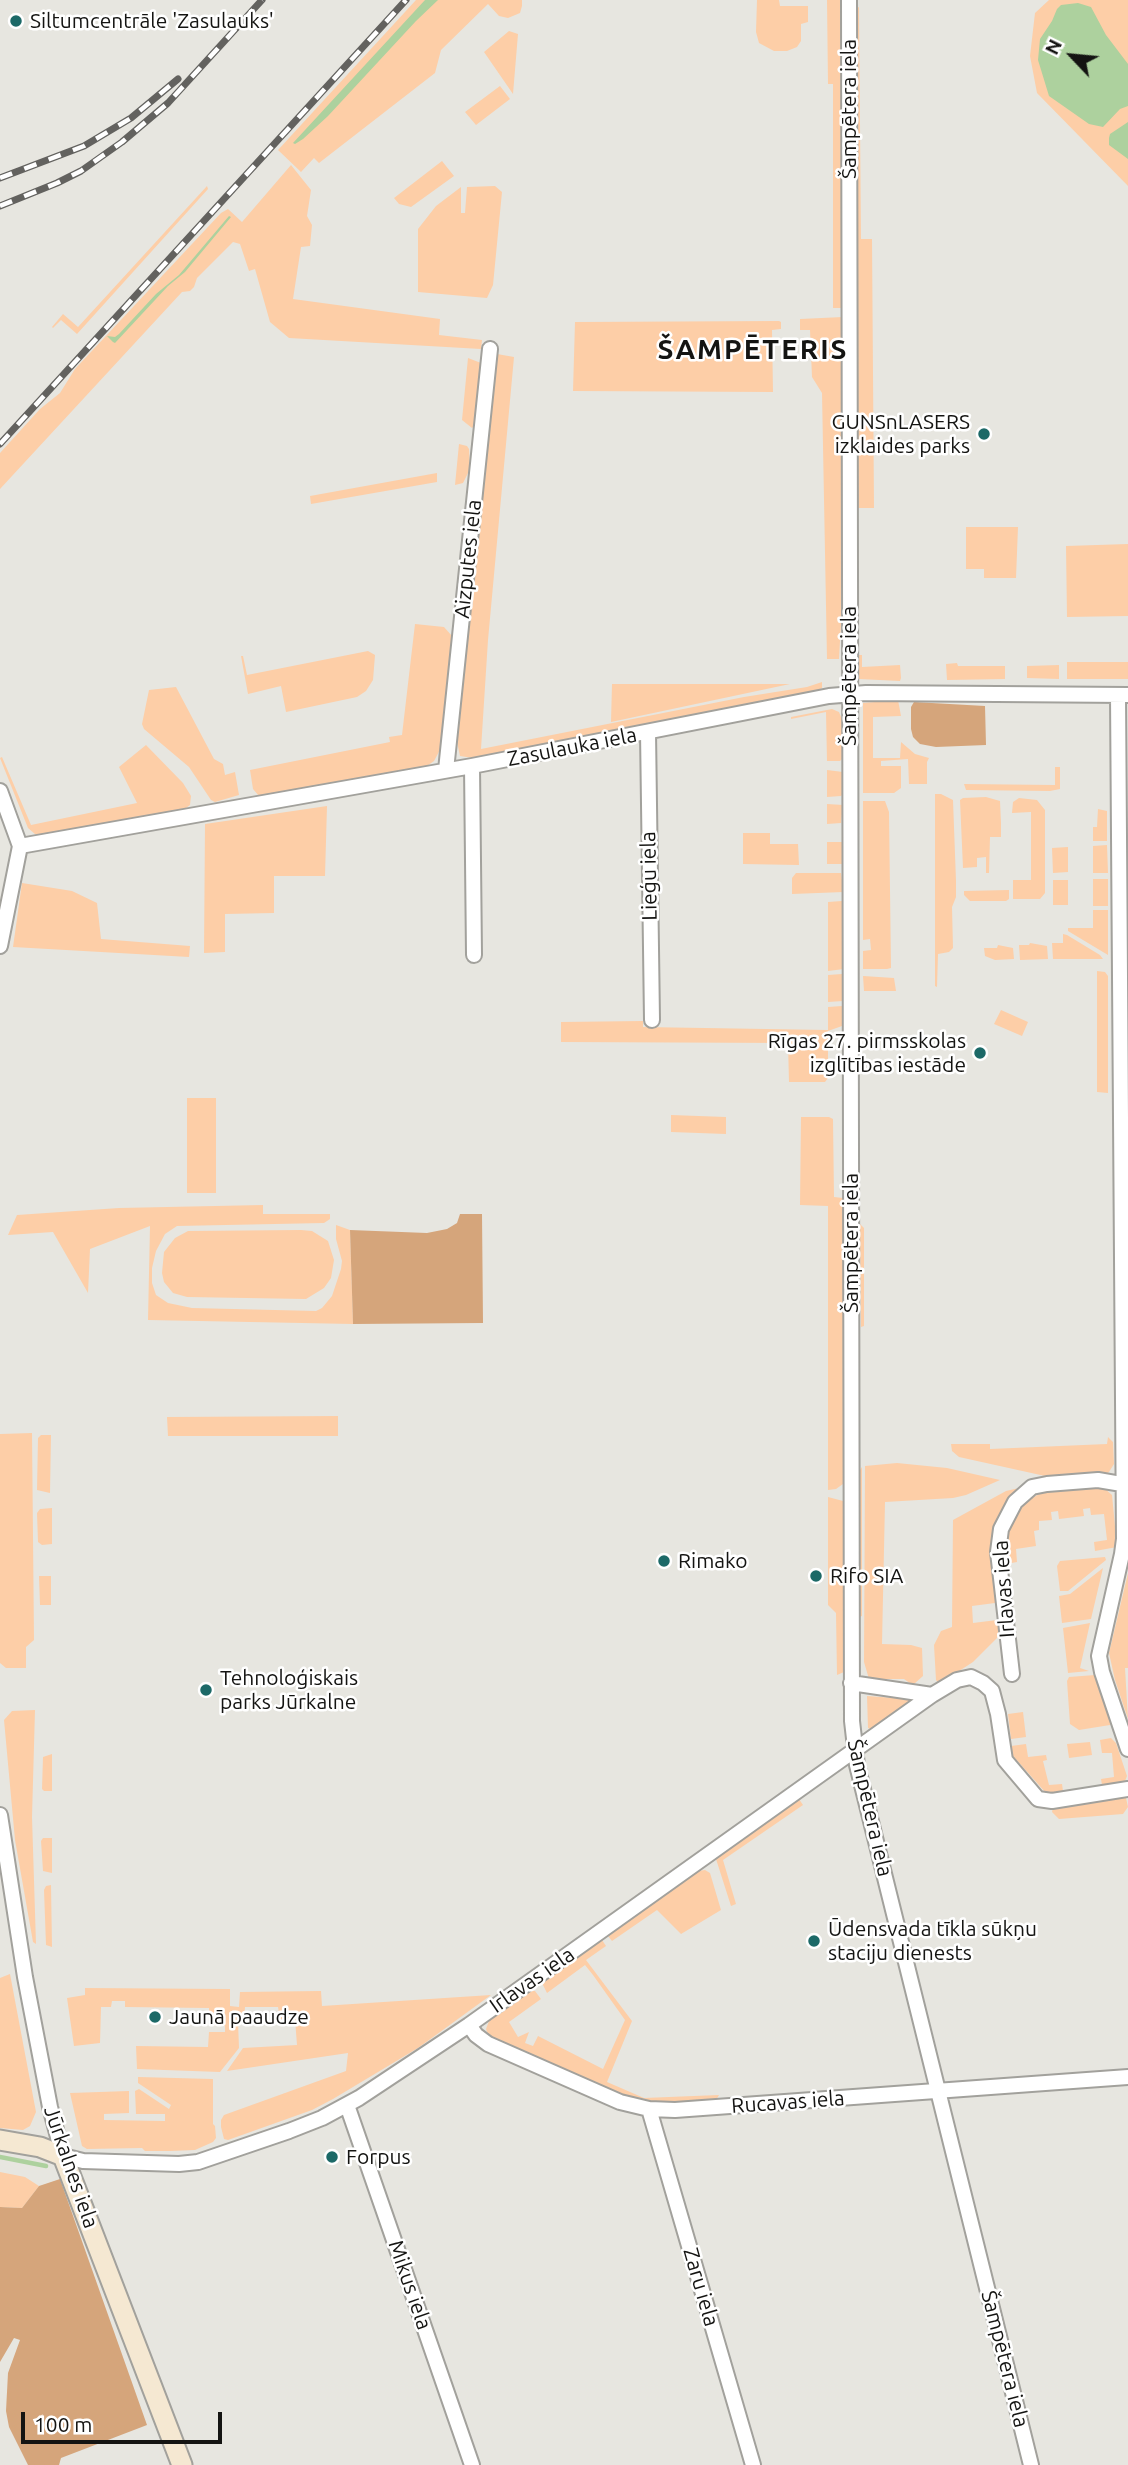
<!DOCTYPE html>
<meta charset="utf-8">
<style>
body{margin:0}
#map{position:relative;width:1128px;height:2465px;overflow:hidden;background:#e7e6e0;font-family:Ubuntu,sans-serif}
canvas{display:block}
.north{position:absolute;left:1037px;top:21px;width:70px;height:70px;-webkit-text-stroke:5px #fff;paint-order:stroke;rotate:296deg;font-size:19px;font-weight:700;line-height:28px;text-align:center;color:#141412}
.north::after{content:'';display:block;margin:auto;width:24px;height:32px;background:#141412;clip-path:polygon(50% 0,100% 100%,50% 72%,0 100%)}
.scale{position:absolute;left:21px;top:2412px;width:201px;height:32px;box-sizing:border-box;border:4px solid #141412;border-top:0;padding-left:9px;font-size:21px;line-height:24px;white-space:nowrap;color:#141412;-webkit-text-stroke:5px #fff;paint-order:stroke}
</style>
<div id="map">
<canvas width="1128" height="2465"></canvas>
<div class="north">N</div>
<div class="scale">100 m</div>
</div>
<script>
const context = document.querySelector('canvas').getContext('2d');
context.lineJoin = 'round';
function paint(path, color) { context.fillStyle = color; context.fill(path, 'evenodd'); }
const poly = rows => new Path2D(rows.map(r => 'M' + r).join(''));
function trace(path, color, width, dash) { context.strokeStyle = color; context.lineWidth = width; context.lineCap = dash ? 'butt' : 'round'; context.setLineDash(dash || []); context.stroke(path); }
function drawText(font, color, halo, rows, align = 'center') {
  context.font = font + ' Ubuntu,sans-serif'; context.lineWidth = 5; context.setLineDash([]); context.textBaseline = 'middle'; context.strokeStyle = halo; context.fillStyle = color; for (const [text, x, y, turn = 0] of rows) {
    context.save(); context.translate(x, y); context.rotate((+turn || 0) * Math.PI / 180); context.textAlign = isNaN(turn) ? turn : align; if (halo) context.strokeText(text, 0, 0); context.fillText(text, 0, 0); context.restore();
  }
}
const green = poly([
 [416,0,522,0,522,6,520,13,508,18,499,16,488,4,441,50,435,73,319,163,314,158,301,172,278,150],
 [757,0,779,0,780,6,808,6,808,22,801,24,801,41,797,47,787,51,774,51,759,43,756,32],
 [827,0,842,0,843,308,833,308,833,84,828,84],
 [1049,0,1128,0,1128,186,1037,93,1030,56,1035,13],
 [859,7,861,239,872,239,874,508,857,508,855,9],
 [509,31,518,34,513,94,484,52],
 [500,86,510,99,476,125,465,112],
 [442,161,454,176,411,207,399,204,394,198],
 [291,165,311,190,307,216,312,225,310,246,301,247,293,299,440,319,439,335,482,340,481,349,289,338,270,322,255,269,249,271,240,244,233,242,197,278,194,287,190,291,182,292,0,489,0,453,40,409,60,393,75,369,221,213,228,209,242,222],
 [207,186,208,189,77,334,61,320,53,328,52,327,63,314,78,327],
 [495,186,502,192,493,285,487,298,418,292,418,229,436,206,461,187,461,213,465,213,467,187],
 [843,317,841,623,839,659,827,659,822,393,812,377,810,330,800,330,800,319],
 [779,321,781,322,781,329,772,330,773,392,573,391,575,322],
 [497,354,514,357,488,640,481,749,744,697,807,687,822,682,822,688,811,693,473,758,460,756,457,742],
 [468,358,481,363,474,426,472,428,462,420],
 [459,444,467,446,469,449,470,469,463,483,455,485],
 [437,473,437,482,311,504,310,496],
 [966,527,1018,527,1016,578,984,578,984,569,966,569],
 [1128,544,1128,616,1067,617,1066,546],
 [415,624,444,627,452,636,441,748,434,761,427,766,259,796,253,789,250,770,390,742,389,737,402,735],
 [368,651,375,655,373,680,366,691,357,697,286,712,281,686,248,694,241,656,243,656,247,675],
 [857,655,862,655,862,667,900,665,901,678,900,681,859,679,855,675],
 [1067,662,1128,662,1128,679,1067,679],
 [957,663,958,666,1005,666,1005,679,947,680,946,664],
 [1059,665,1059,679,1027,678,1027,666],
 [612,684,790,684,611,722],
 [176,687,214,759,223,764,225,775,235,772,239,795,215,802,211,800,189,767,144,729,142,724,149,690],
 [898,700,901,716,873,717,873,758,900,758,901,742,915,754,929,758,927,762,927,784,909,784,908,759,881,761,881,766,901,766,901,788,894,793,863,793,863,703],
 [832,709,839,712,843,722,842,759,840,761,827,761,826,712,791,719,791,717],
 [146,745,183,783,191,796,190,805,186,808,43,835,35,834,28,828,0,758,2,757,31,825,137,803,119,767],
 [1055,767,1060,767,1060,789,1050,791,966,790,964,784,1055,785],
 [827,770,843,772,843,794,841,796,827,797],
 [935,794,941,794,953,800,956,881,956,897,952,907,953,948,949,952,938,954,937,987,935,986],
 [986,797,1000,801,1001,823,1001,837,990,837,989,873,986,873,986,857,977,858,977,867,963,868,960,800,963,798],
 [1019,798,1037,800,1045,810,1045,893,1040,899,1013,899,1013,880,1031,880,1031,812,1012,813,1013,802],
 [863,801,885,801,889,812,891,968,887,969,863,969,863,951,871,950,870,939,863,940],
 [827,804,843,805,841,823,827,824],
 [327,806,325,876,274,876,274,913,225,914,225,952,204,953,205,824],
 [1098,809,1107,811,1107,841,1093,841,1093,827,1097,827],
 [743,833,770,833,770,844,798,844,799,865,743,864],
 [827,842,843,842,843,864,827,864],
 [1107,845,1108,873,1093,873,1093,846],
 [1068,847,1068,872,1053,873,1052,848],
 [796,873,841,873,844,892,792,894,792,878],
 [1093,879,1108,879,1108,906,1093,906],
 [1053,880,1068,880,1068,905,1053,905],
 [22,883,72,891,97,903,101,939,190,946,189,957,13,947],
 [1009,890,1009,899,1006,901,970,901,964,895,964,891],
 [842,901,844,969,828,971,828,902],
 [1093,910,1108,910,1108,955,1068,931,1068,928,1093,928],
 [1063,934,1067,935,1100,955,1103,959,1053,959,1052,943,1063,943],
 [1030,943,1047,946,1048,959,1020,960,1019,945,1029,945],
 [998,945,1013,948,1014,959,995,960,985,956,984,948,997,948],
 [1097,971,1105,972,1108,976,1108,1093,1097,1092],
 [842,974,844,976,843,1001,828,1002,828,975],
 [863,976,894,978,896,991,864,991],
 [842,1006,842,1026,828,1031,828,1078,825,1082,789,1082,788,1043,561,1042,561,1022,643,1021,643,1027,828,1030,828,1007],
 [1001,1010,1028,1022,1022,1036,994,1024],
 [187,1098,216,1098,216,1193,187,1193],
 [671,1115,726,1117,726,1134,671,1132],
 [801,1117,829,1117,833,1119,834,1197,843,1198,843,1484,836,1489,828,1490,828,1206,800,1205],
 [263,1205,263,1214,330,1214,330,1219,324,1223,177,1226,165,1234,156,1251,152,1268,152,1283,156,1295,168,1303,192,1308,316,1311,322,1308,332,1296,341,1269,342,1261,336,1239,336,1225,350,1230,353,1324,148,1320,150,1226,90,1249,88,1293,53,1232,8,1235,17,1215,119,1208],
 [860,1224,864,1228,864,1326,861,1327],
 [301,1230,312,1231,328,1241,334,1260,331,1278,324,1288,306,1299,187,1297,173,1293,164,1282,162,1273,164,1252,175,1238,188,1231],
 [338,1416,338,1436,168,1436,167,1417],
 [32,1433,34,1640,26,1647,26,1668,6,1668,0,1663,0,1434],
 [41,1435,51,1435,50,1493,37,1490,38,1438],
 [1108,1437,1113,1442,1114,1464,1109,1472,1105,1475,1068,1477,1045,1476,959,1457,952,1451,951,1444,990,1444,990,1449,1107,1444],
 [897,1463,947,1468,1000,1480,966,1495,953,1498,885,1502,882,1644,911,1645,922,1648,923,1676,914,1684,911,1684,904,1679,869,1679,864,1662,865,1466],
 [862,1467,862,1616,859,1617,858,1473],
 [1089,1485,1103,1487,1112,1495,1117,1547,1095,1551,1094,1542,1107,1540,1104,1514,1091,1515,1090,1508,1083,1509,1084,1516,1059,1519,1058,1511,1051,1512,1052,1520,1039,1521,1039,1530,1034,1531,1036,1546,1016,1549,1017,1562,1006,1564,1004,1540,1018,1511,1025,1502,1041,1493,1087,1488],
 [1019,1488,1021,1490,1005,1511,993,1538,998,1597,995,1603,972,1606,973,1623,997,1620,1001,1631,999,1636,973,1662,939,1684,936,1680,934,1645,941,1631,952,1627,953,1520,1006,1491],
 [828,1497,843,1501,844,1672,837,1675,836,1613,828,1605],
 [52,1508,52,1544,42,1545,38,1542,37,1513,40,1509],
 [1105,1557,1106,1560,1068,1591,1060,1591,1057,1566,1060,1561],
 [1103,1568,1091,1619,1062,1623,1059,1596,1070,1594],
 [1128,1573,1128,1668,1125,1668,1128,1719,1115,1680,1109,1653],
 [39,1576,51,1576,51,1605,40,1605],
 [1090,1623,1080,1668,1089,1671,1068,1673,1063,1628],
 [1095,1675,1099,1678,1113,1720,1110,1725,1079,1730,1070,1724,1067,1681,1069,1677],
 [867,1696,908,1699,910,1703,873,1730,868,1728],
 [35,1710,32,1817,36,1944,33,1942,15,1840,4,1720,12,1711],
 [1023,1712,1026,1737,1011,1739,1008,1714],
 [1111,1738,1116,1743,1127,1776,1125,1781,1119,1786,1106,1787,1102,1785,1101,1779,1114,1777,1112,1753,1102,1753,1100,1740],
 [1090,1742,1092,1755,1069,1758,1067,1744],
 [1026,1744,1028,1757,1046,1755,1047,1760,1043,1761,1049,1785,1062,1784,1063,1791,1046,1793,1013,1756,1011,1746],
 [52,1754,52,1791,44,1791,42,1789,43,1757],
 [1123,1797,1126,1798,1128,1807,1123,1814,1059,1819,1052,1812,1053,1807],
 [799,1799,803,1805,723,1860,736,1904,731,1906,716,1859],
 [43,1838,52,1838,52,1873,43,1871,41,1841],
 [705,1870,710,1873,721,1910,681,1934,657,1910,612,1941,608,1936,699,1871],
 [51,1885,52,1947,46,1945,44,1890,46,1886],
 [602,1940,606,1946,586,1960,632,2021,607,2082,644,2098,719,2095,715,2102,649,2104,634,2101,488,2035,486,2029,489,2021,528,1991,535,1991,541,1999,509,2022,518,2037,529,2032,525,2043,533,2046,538,2036,603,2069,625,2020,593,1975,585,1965,547,1993,542,1983],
 [10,1974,36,2112,30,2126,23,2130,0,2128,0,1978],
 [85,1988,230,1989,230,2006,239,2007,240,1992,321,1991,322,2006,491,1995,418,2048,333,2099,312,2110,228,2140,224,2139,221,2127,221,2120,224,2115,346,2071,348,2053,227,2071,243,2048,297,2045,295,2019,280,2019,278,2007,245,2007,244,2021,238,2022,239,2048,220,2072,137,2069,136,2046,208,2047,209,2032,225,2032,225,2026,209,2025,209,2008,125,2007,125,2001,112,2001,111,2007,101,2007,100,2043,74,2046,67,1998,85,1995],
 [138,2077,213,2079,213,2124,215,2126,216,2138,213,2142,195,2150,170,2151,145,2151,142,2148,87,2149,82,2146,70,2093,129,2091,129,2113,104,2114,104,2120,165,2121,165,2114,136,2114,135,2091,139,2089,169,2109,171,2105,138,2083],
 [0,2172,25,2177,39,2186,22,2208,0,2207]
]);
const forest = poly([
 [914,702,985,706,986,745,936,747,920,744,913,737,911,729,911,707],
 [460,1214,482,1214,483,1323,353,1324,350,1230,427,1233,447,1229,457,1223],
 [60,2179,147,2425,61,2458,59,2465,28,2465,9,2427,6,2411,8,2373,20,2340,14,2338,0,2362,0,2207,22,2208,39,2186]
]);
const water = poly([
 [425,0,438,0,416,21,328,116,303,139,295,144,293,143],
 [1078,3,1091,7,1106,35,1128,64,1128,106,1120,109,1103,127,1089,124,1049,96,1038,60,1040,39,1052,21,1057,9,1061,5],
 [1128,122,1128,159,1109,145,1109,138,1110,134],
 [229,216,231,217,185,272,168,286,115,343,113,342,107,336,115,337,119,334,156,294,179,275]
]);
const stream = poly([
 [0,2157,46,2166]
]);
const street = poly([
 [849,0,852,1721,857,1765,1031,2465],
 [1118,695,1124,1539,1122,1554,1099,1656,1102,1672,1128,1749],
 [648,732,652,1020],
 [472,766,474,955],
 [446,770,490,349],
 [0,791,20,846,0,946],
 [20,846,472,766,829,696,866,693,1128,695],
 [1012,1674,998,1552,1001,1529,1015,1502,1032,1487,1047,1484,1098,1480,1128,1485],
 [851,1683,932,1695],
 [0,1815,25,1977,50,2107,63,2156,83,2161,179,2164,198,2162,289,2131,322,2118,359,2098,469,2025,932,1695,957,1680,971,1677,983,1683,992,1691,998,1714,1005,1760,1038,1799,1052,1801,1128,1789],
 [469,2025,476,2035,488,2044,620,2102,649,2109,675,2110,1128,2077],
 [347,2105,472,2465],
 [649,2109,753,2465]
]);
const secondary = poly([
 [0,2140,40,2147,63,2156,182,2465]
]);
const rail = poly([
 [0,178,84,146,131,118,178,79],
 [0,206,57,183,81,171,122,142,168,103,262,0],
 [0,444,406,0]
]);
const markers = [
 [16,21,7,"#1c6967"],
 [984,434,7,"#1c6967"],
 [980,1053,7,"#1c6967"],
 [664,1561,7,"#1c6967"],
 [816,1576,7,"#1c6967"],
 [206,1690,7,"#1c6967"],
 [814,1941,7,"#1c6967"],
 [155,2017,7,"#1c6967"],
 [332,2157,7,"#1c6967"]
];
const poiNames = [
 ["Siltumcentrāle 'Zasulauks'",30,21],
 ["GUNSnLASERS",970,422,"right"],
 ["izklaides parks",970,446,"right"],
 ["Rīgas 27. pirmsskolas",966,1041,"right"],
 ["izglītības iestāde",966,1065,"right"],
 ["Rimako",678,1561],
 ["Rifo SIA",830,1576],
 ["Tehnoloģiskais",220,1678],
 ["parks Jūrkalne",220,1702],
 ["Ūdensvada tīkla sūkņu",828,1929],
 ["staciju dienests",828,1953],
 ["Jaunā paaudze",169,2017],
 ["Forpus",346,2157]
];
const streetNames = [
 ["Šampētera iela",849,109,-90],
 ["Aizputes iela",468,559,-84],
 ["Šampētera iela",849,676,-90],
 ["Zasulauka iela",572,747,-11],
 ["Lieģu iela",649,876,-91],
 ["Šampētera iela",851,1243,-90],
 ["Irlavas iela",1004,1589,-94],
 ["Šampētera iela",870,1808,77],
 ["Irlavas iela",532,1980,-35],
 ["Rucavas iela",788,2102,-4],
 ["Jūrkalnes iela",71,2167,71],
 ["Mikus iela",410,2285,71],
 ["Zaru iela",701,2287,74],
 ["Šampētera iela",1005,2359,76]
];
const districtNames = [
 ["ŠAMPĒTERIS",753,350]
];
paint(green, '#fdcea7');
paint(forest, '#d5a57b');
paint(water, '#add19e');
trace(stream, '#add19e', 4.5);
trace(street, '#a2a19c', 18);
trace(secondary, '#a2a19c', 23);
trace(street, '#fff', 14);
trace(secondary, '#f5e8d2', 19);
trace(rail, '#63625f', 7);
trace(rail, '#fff', 4.5, [13]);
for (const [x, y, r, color] of markers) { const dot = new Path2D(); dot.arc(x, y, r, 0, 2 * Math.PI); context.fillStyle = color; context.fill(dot); trace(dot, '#fff', 2.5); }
drawText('21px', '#141412', '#fff', poiNames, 'left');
drawText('21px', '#141412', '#fff', streetNames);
context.letterSpacing = '2px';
drawText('bold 28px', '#141412', '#fff', districtNames);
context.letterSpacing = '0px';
</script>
